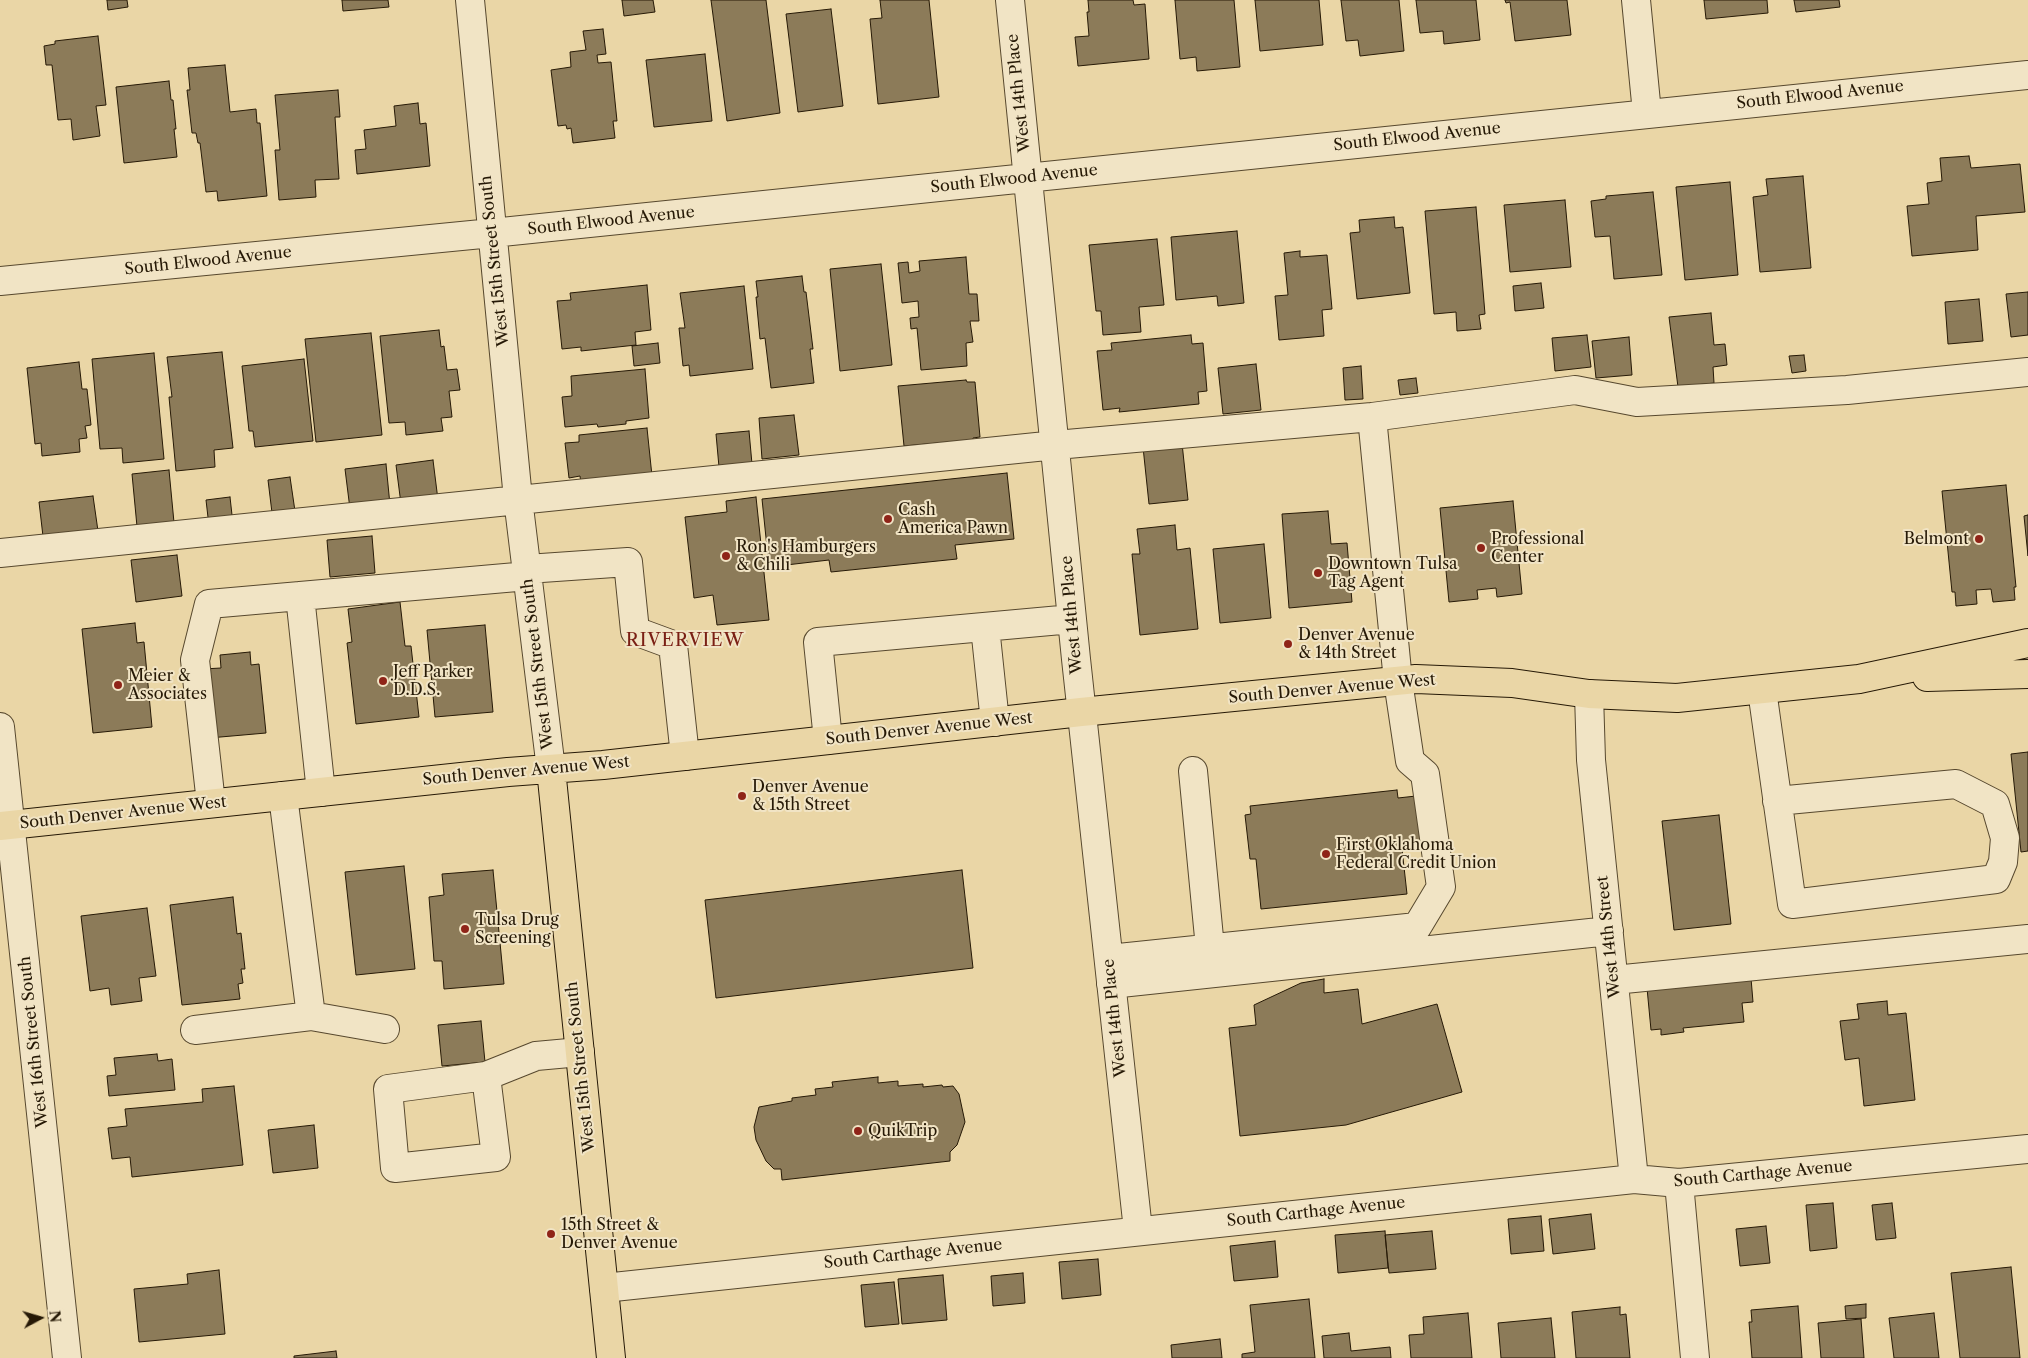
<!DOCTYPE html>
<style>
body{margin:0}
#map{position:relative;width:2028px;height:1358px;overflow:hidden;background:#ead6a6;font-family:"Libre Caslon Text",serif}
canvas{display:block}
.north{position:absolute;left:15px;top:1293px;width:50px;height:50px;-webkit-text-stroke:4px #f1e4c5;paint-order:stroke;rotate:84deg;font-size:14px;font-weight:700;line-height:20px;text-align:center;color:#261906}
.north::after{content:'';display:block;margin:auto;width:18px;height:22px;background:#261906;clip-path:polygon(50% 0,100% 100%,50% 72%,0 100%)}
</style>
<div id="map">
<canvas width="2028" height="1358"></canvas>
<div class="north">N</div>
</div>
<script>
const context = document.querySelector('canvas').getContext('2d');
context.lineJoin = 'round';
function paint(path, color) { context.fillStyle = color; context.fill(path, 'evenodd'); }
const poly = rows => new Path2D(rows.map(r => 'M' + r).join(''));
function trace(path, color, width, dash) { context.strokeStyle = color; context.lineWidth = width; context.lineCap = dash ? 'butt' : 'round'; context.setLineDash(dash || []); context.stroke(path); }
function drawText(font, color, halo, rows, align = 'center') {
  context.font = font + ' "Libre Caslon Text",serif'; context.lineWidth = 4; context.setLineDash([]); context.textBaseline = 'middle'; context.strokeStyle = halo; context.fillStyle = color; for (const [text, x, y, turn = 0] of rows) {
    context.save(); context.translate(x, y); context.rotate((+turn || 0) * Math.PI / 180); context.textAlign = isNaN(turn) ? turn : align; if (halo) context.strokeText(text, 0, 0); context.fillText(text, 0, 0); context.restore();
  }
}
const building = poly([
 [107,0,127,0,128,7,108,10,107,0],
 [342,0,388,0,389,7,343,11,342,0],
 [622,0,653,0,655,12,624,16,622,0],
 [711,0,766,0,780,113,727,121,711,0],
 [880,0,929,0,939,97,878,104,870,19,882,18,880,0],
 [1088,0,1133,0,1134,5,1145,4,1149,59,1078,66,1075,37,1089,36,1087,12,1089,12,1088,0],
 [1175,0,1234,0,1240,67,1197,71,1196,57,1180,59,1175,0],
 [1255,0,1319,0,1323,45,1260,51,1255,0],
 [1341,0,1399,0,1404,51,1360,56,1358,40,1346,41,1341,0],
 [1416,0,1476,0,1480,40,1444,44,1443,31,1420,33,1416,0],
 [1505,0,1567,0,1571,35,1515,41,1510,2,1506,3,1505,0],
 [1704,0,1767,0,1768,13,1706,19,1704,0],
 [1794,0,1839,0,1840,7,1796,12,1794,0],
 [831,9,843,106,798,112,786,14,831,9],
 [603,29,606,54,597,55,598,63,611,62,617,121,613,121,615,138,573,143,571,128,567,129,566,125,558,126,551,70,571,67,570,52,586,50,583,31,603,29],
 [98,36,106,105,96,106,100,136,73,140,71,119,58,120,52,65,46,65,44,46,55,44,55,41,98,36],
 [705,54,712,121,654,127,646,60,705,54],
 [225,65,230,112,256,109,257,123,260,123,267,196,218,201,217,191,206,192,200,143,198,143,196,133,192,133,187,90,190,90,188,68,225,65],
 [169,81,171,100,173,100,176,129,174,129,177,157,124,163,116,87,169,81],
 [338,90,340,117,335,117,339,179,315,180,316,197,279,200,275,150,280,150,275,95,338,90],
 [418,103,420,124,426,123,430,166,357,174,355,150,366,149,364,130,396,126,394,106,418,103],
 [1969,156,1971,168,2020,164,2025,212,1976,216,1978,250,1912,256,1907,206,1929,204,1927,183,1942,181,1940,158,1969,156],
 [1803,176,1811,268,1760,272,1753,197,1768,195,1766,179,1803,176],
 [1730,182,1738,275,1685,280,1676,187,1730,182],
 [1653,192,1662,275,1614,279,1610,236,1595,237,1591,201,1606,199,1606,196,1653,192],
 [1565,200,1571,267,1510,272,1504,205,1565,200],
 [1476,207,1485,314,1479,315,1481,329,1457,331,1456,312,1434,314,1425,211,1476,207],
 [1394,217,1395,228,1403,227,1410,293,1357,299,1350,233,1360,232,1359,220,1394,217],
 [1237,231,1244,303,1218,306,1217,296,1176,300,1171,237,1237,231],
 [1157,239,1164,305,1139,307,1141,332,1103,335,1101,311,1096,311,1089,245,1157,239],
 [1300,251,1300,257,1327,255,1332,309,1322,310,1324,336,1279,340,1275,296,1288,295,1284,253,1300,251],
 [966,257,969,294,977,294,979,321,970,321,973,342,966,343,967,366,921,370,917,328,911,329,910,318,919,317,918,301,902,303,898,263,908,262,909,273,920,271,919,261,966,257],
 [881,264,892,365,840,371,830,269,881,264],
 [802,276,804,292,806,292,813,349,810,349,814,383,771,388,765,338,760,339,756,297,758,297,756,281,802,276],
 [1541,283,1544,308,1515,311,1513,286,1541,283],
 [647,285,651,330,635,332,636,345,581,351,581,347,562,349,557,301,571,300,570,293,647,285],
 [744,286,753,369,690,376,689,365,683,366,679,328,685,328,680,293,744,286],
 [2028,292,2028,335,2011,337,2006,294,2028,292],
 [1979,299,1983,341,1948,344,1945,302,1979,299],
 [1711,313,1714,345,1725,344,1727,365,1713,367,1714,383,1678,387,1669,317,1711,313],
 [439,330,441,347,444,346,447,370,457,369,460,390,449,391,452,417,441,418,443,431,406,435,405,422,389,423,380,336,439,330],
 [371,333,382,435,316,442,305,339,371,333],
 [1191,335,1192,344,1203,343,1207,391,1198,392,1199,404,1119,412,1120,408,1103,410,1097,351,1112,350,1111,343,1191,335],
 [1587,335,1591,367,1555,371,1552,338,1587,335],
 [1629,337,1632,375,1596,378,1592,341,1629,337],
 [658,343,660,363,634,366,632,346,658,343],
 [222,352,233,448,214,450,215,467,176,471,169,397,172,397,167,357,222,352],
 [154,353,164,459,123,463,122,448,100,449,92,359,154,353],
 [1804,355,1806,371,1792,373,1789,356,1804,355],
 [304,359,313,441,255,447,253,431,249,431,242,366,304,359],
 [79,362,82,389,87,389,91,425,85,426,87,438,79,439,80,452,42,456,41,443,35,444,27,368,79,362],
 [1256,364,1261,410,1223,414,1218,368,1256,364],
 [1361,366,1363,399,1345,400,1343,368,1361,366],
 [645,369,649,418,626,421,626,424,598,427,597,424,565,427,562,397,572,396,571,376,645,369],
 [1416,378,1418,393,1400,395,1398,380,1416,378],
 [966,380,967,382,975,382,980,437,973,438,973,440,904,446,898,386,966,380],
 [794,415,799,455,762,459,759,418,794,415],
 [647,428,652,476,581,484,580,476,569,478,565,443,579,442,579,435,647,428],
 [749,431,752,464,719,467,716,434,749,431],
 [1182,443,1188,500,1149,504,1143,447,1182,443],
 [433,460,438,500,401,504,396,465,433,460],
 [386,464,390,505,350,509,345,469,386,464],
 [169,470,175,533,138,537,132,474,169,470],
 [1007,473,1014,539,955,545,957,559,831,572,829,560,769,567,762,499,1007,473],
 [290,477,296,518,273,521,268,480,290,477],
 [2006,485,2016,587,2014,587,2015,600,1993,602,1991,589,1976,590,1977,604,1956,606,1955,592,1952,592,1942,491,2006,485],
 [93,496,99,538,44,545,39,502,93,496],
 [230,497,233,524,209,526,206,500,230,497],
 [756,497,769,620,717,625,713,595,694,598,685,517,727,512,726,501,756,497],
 [1513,501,1522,594,1497,597,1496,588,1477,590,1478,599,1449,602,1440,508,1513,501],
 [1328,511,1331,544,1347,543,1352,602,1289,608,1282,514,1328,511],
 [2028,515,2028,556,2024,516,2028,515],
 [1175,525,1177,550,1190,548,1198,629,1140,635,1132,554,1140,554,1137,529,1175,525],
 [372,536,375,573,330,577,327,540,372,536],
 [1264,544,1271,618,1220,623,1213,549,1264,544],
 [177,555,182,596,136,602,131,560,177,555],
 [400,602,405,646,411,646,419,717,356,724,347,643,352,642,348,609,400,602],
 [135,623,137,643,144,642,152,727,93,733,82,629,135,623],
 [485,625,493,712,435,717,427,630,485,625],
 [250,652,251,665,259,664,266,733,209,738,203,669,221,668,220,655,250,652],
 [2028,752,2028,851,2021,852,2011,754,2028,752],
 [1397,790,1398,798,1425,795,1430,846,1402,849,1407,894,1261,909,1256,859,1250,859,1245,815,1251,814,1250,806,1397,790],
 [1719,815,1731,924,1674,930,1662,821,1719,815],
 [404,866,415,969,356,975,345,872,404,866],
 [493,870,504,984,444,989,442,961,434,961,429,897,444,895,442,874,493,870],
 [962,870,973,968,716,998,705,900,962,870],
 [233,897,237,934,241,933,245,969,241,969,243,983,238,984,240,999,182,1005,170,905,233,897],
 [147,908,156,976,139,978,142,1001,111,1005,109,988,90,991,81,916,147,908],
 [1751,978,1753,1002,1742,1003,1744,1022,1683,1028,1684,1032,1661,1035,1661,1029,1651,1030,1647,988,1751,978],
 [1324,979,1324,993,1358,989,1362,1024,1437,1004,1462,1092,1346,1125,1240,1136,1229,1028,1256,1025,1254,1005,1301,983,1324,979],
 [1887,1001,1888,1015,1906,1013,1915,1100,1864,1106,1859,1058,1845,1060,1840,1021,1859,1019,1857,1004,1887,1001],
 [481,1021,485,1062,442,1066,438,1025,481,1021],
 [157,1054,158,1061,172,1059,175,1090,109,1096,107,1076,116,1075,114,1058,157,1054],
 [878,1077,878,1083,898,1081,898,1086,923,1084,923,1087,942,1085,943,1087,953,1086,959,1094,965,1122,957,1145,950,1152,950,1161,782,1180,781,1169,774,1169,766,1161,756,1140,754,1127,759,1107,792,1101,792,1098,816,1095,815,1089,833,1087,832,1082,878,1077],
 [234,1086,243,1165,132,1177,130,1157,112,1159,108,1128,127,1126,125,1109,203,1102,202,1089,234,1086],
 [314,1125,318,1168,273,1173,268,1130,314,1125],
 [1833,1203,1837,1248,1810,1251,1806,1205,1833,1203],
 [1892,1203,1896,1238,1876,1240,1872,1205,1892,1203],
 [1591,1214,1595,1249,1553,1254,1549,1219,1591,1214],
 [1541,1216,1544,1251,1511,1254,1508,1219,1541,1216],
 [1766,1226,1770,1263,1740,1266,1736,1229,1766,1226],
 [1385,1231,1388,1268,1338,1273,1335,1235,1385,1231],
 [1432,1231,1436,1269,1389,1273,1385,1235,1432,1231],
 [1275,1241,1278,1277,1234,1281,1230,1246,1275,1241],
 [1098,1259,1101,1295,1062,1299,1059,1262,1098,1259],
 [2011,1267,2020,1358,1960,1358,1951,1273,2011,1267],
 [219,1270,225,1334,139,1342,134,1289,188,1284,187,1274,219,1270],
 [1023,1273,1025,1303,993,1306,991,1276,1023,1273],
 [943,1275,947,1320,902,1324,898,1279,943,1275],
 [894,1282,899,1324,865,1327,861,1285,894,1282],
 [1309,1299,1315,1358,1242,1358,1242,1354,1255,1352,1250,1305,1309,1299],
 [1866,1304,1866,1318,1846,1319,1845,1306,1866,1304],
 [1798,1306,1802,1358,1752,1358,1749,1322,1752,1322,1751,1310,1798,1306],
 [1620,1307,1620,1315,1626,1314,1630,1358,1576,1358,1572,1312,1620,1307],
 [1468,1313,1472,1358,1411,1358,1409,1335,1424,1334,1423,1317,1468,1313],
 [1934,1313,1939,1358,1894,1358,1889,1318,1934,1313],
 [1551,1318,1555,1358,1501,1358,1498,1323,1551,1318],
 [1861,1319,1864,1358,1821,1358,1818,1323,1861,1319],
 [1349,1333,1351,1351,1390,1347,1391,1358,1324,1358,1322,1336,1349,1333],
 [1220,1339,1222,1358,1172,1358,1171,1345,1220,1339],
 [336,1351,337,1358,294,1358,294,1356,336,1351]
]);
const minor = poly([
 [470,0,518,499,551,769],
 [1010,0,1076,659,1138,1230],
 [1636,0,1647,113],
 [0,281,492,233,2028,75],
 [0,553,1056,445,1372,417,1575,390,1637,402,1847,390,2028,372],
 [527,569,628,562,635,631,673,645,685,756],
 [300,596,321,792],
 [985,627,995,722],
 [1762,690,1768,733,1792,904,1996,879,2003,862,2005,838,1995,804,1956,784,1777,801],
 [1589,694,1591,760,1634,1179],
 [0,727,67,1358],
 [828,740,818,642,1072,619],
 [1193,771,1210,948],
 [283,796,311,1016],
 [211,803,195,660,209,604,528,576],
 [1109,959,1417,927,1441,887,1425,774,1410,761,1398,681,1372,417],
 [1614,980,2028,939],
 [1111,984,1609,931],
 [195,1030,311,1016,385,1029],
 [486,1076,496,1157,395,1168,388,1089,486,1076,536,1056,580,1052],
 [1679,1183,1695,1358],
 [604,1288,1634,1179,1679,1183,2028,1149]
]);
const major = poly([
 [1927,677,2028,674],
 [551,769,611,1358],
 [0,826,508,772,603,765,1081,712,1416,679,1512,683,1589,694,1677,698,1859,679,2028,643]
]);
const markers = [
 [888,519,5,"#8f2418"],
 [1979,539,5,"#8f2418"],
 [1481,548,5,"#8f2418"],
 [726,556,5,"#8f2418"],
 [1318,573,5,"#8f2418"],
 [1288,644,5,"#8f2418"],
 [383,681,5,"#8f2418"],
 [118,685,5,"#8f2418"],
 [742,796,5,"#8f2418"],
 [1326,854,5,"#8f2418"],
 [465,929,5,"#8f2418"],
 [858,1131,5,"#8f2418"],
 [551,1234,5,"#8f2418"]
];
const streetNames = [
 ["West 14th Place",1019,93,-96],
 ["South Elwood Avenue",1820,95,-6],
 ["South Elwood Avenue",1417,137,-6],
 ["South Elwood Avenue",1014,179,-6],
 ["South Elwood Avenue",611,221,-6],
 ["South Elwood Avenue",208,261,-6],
 ["West 15th Street South",495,261,-96],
 ["West 14th Place",1072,615,-95],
 ["West 15th Street South",538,664,-97],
 ["South Denver Avenue West",1332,689,-5],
 ["South Denver Avenue West",929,729,-6],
 ["South Denver Avenue West",526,771,-5],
 ["South Denver Avenue West",123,813,-6],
 ["West 14th Street",1609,937,-96],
 ["West 14th Place",1115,1018,-96],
 ["West 16th Street South",34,1042,-96],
 ["West 15th Street South",581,1067,-96],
 ["South Carthage Avenue",1763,1174,-5],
 ["South Carthage Avenue",1316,1212,-6],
 ["South Carthage Avenue",913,1254,-6]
];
const poiNames = [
 ["Cash",898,510],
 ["America Pawn",898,528],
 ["Professional",1491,539],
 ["Center",1491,557],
 ["Belmont",1969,539,"right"],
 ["Ron's Hamburgers",736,547],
 ["& Chili",736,565],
 ["Downtown Tulsa",1328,564],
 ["Tag Agent",1328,582],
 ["Denver Avenue",1298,635],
 ["& 14th Street",1298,653],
 ["Jeff Parker",393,672],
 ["D.D.S.",393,690],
 ["Meier &",128,676],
 ["Associates",128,694],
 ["Denver Avenue",752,787],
 ["& 15th Street",752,805],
 ["First Oklahoma",1336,845],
 ["Federal Credit Union",1336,863],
 ["Tulsa Drug",475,920],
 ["Screening",475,938],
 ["QuikTrip",868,1131],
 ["15th Street &",561,1225],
 ["Denver Avenue",561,1243]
];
const neighbourhoodNames = [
 ["RIVERVIEW",685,641]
];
paint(building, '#8c7b59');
trace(building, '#261906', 1);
trace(minor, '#57482e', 30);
trace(major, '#261906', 30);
trace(minor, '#f1e4c5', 28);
trace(major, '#ead6a6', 28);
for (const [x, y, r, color] of markers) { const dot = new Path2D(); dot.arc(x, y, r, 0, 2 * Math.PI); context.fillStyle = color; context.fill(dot); trace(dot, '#f1e4c5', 2); }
drawText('16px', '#261906', '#f1e4c5', streetNames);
drawText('16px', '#261906', '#f1e4c5', poiNames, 'left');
context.letterSpacing = '1px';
drawText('18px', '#7a1f14', '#f1e4c5', neighbourhoodNames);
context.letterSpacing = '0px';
</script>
